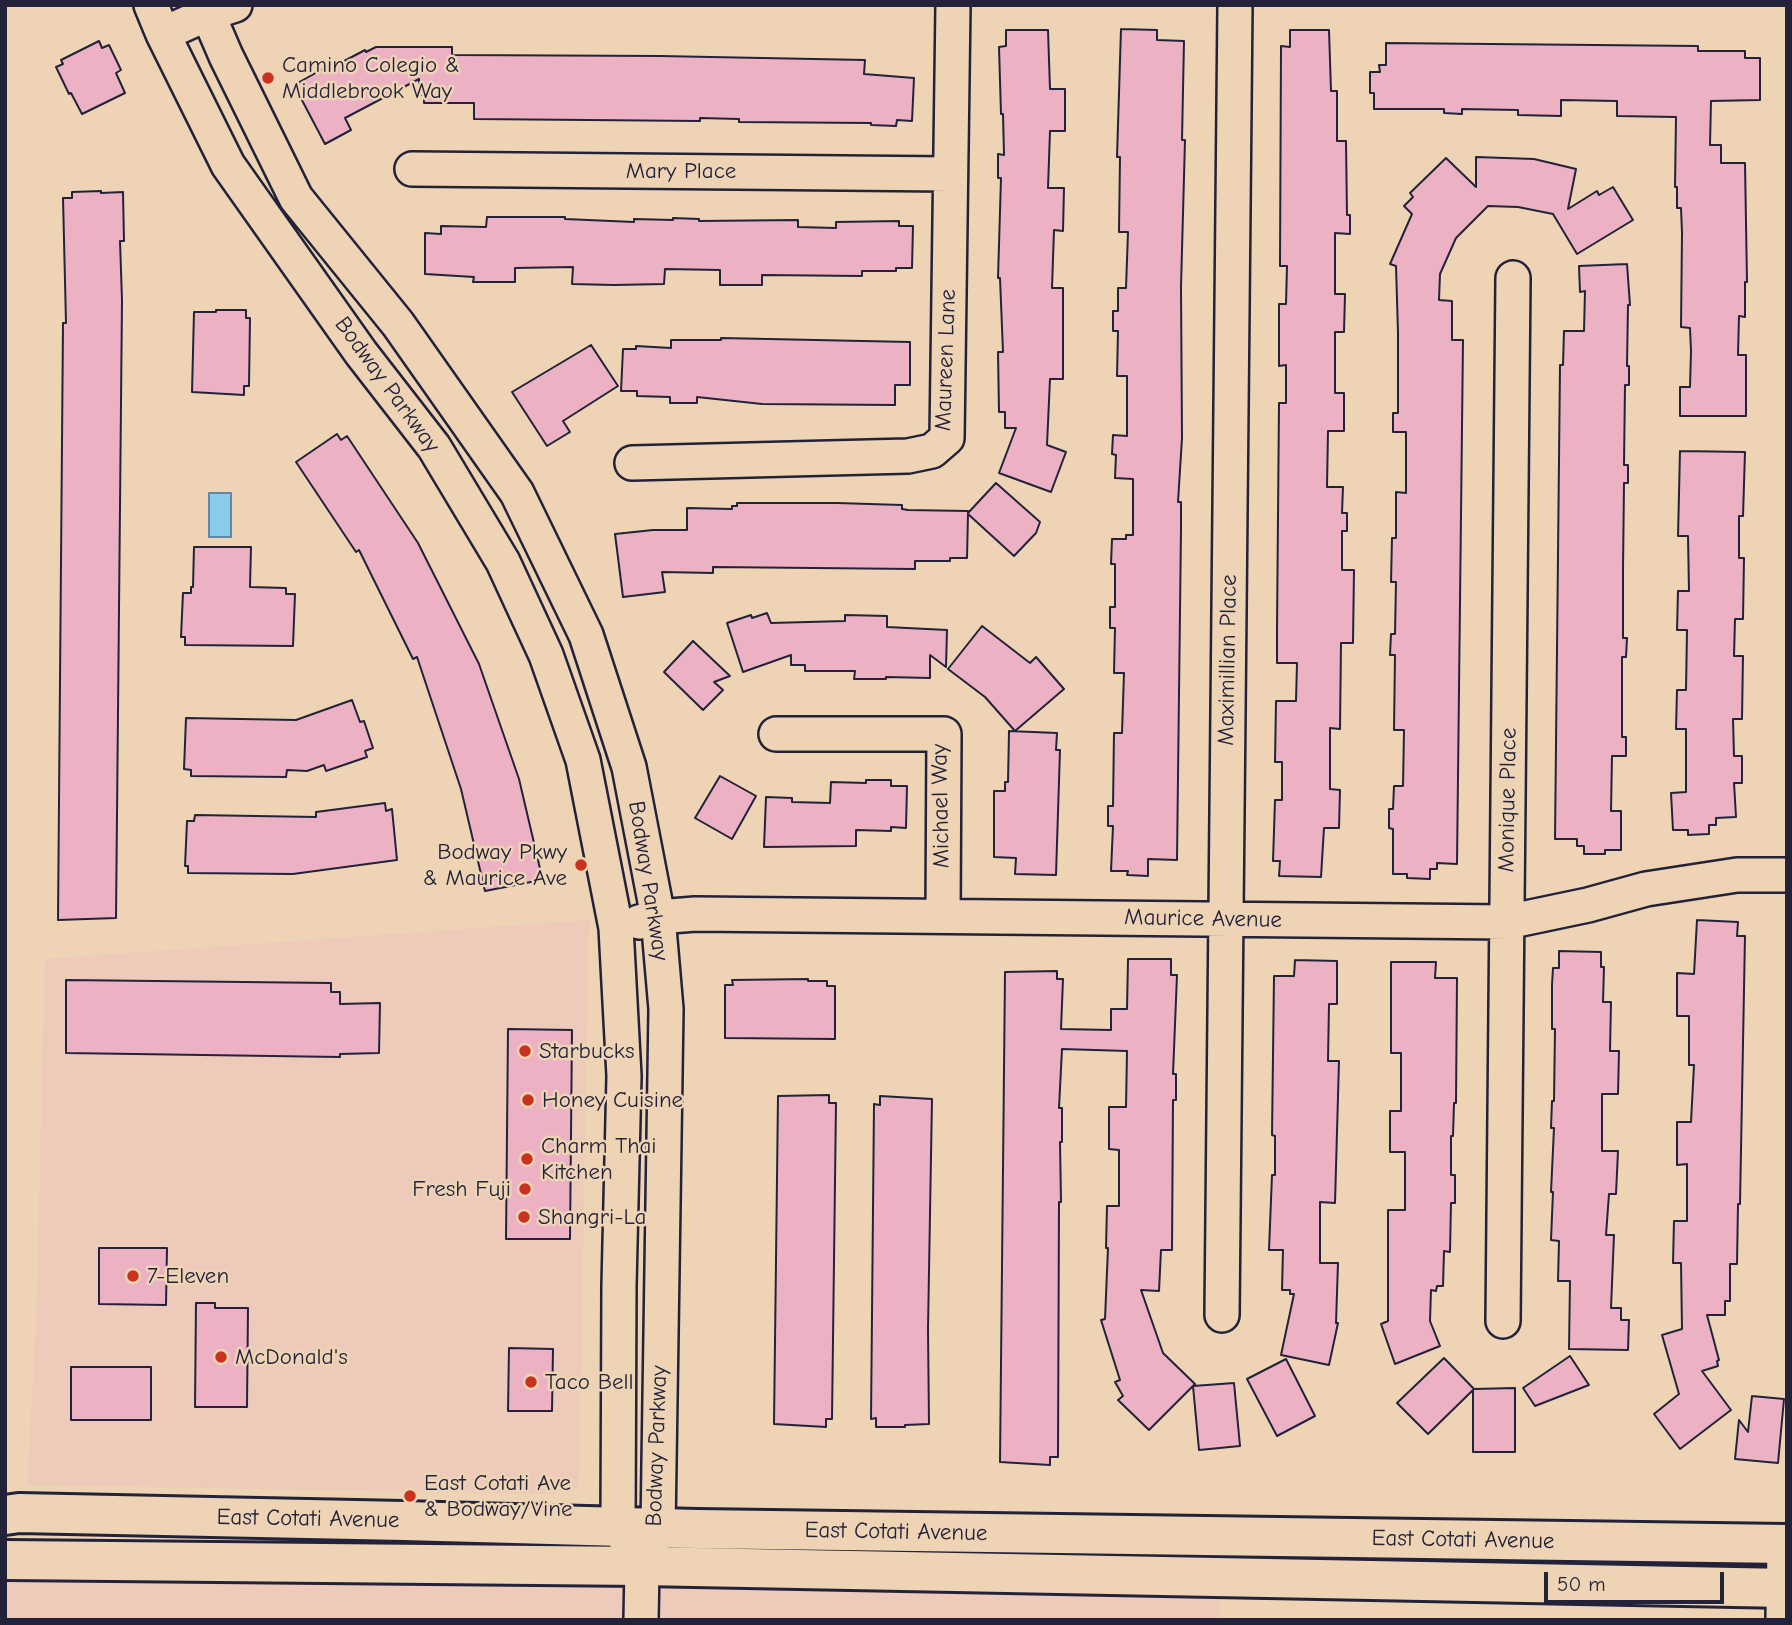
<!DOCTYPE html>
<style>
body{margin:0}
#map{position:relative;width:1792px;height:1625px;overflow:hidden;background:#eed4b5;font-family:"Comic Neue",sans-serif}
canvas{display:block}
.frame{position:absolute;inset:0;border:7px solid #22223b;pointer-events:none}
.scale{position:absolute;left:1544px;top:1572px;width:180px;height:32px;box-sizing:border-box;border:4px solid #22223b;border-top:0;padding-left:9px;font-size:21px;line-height:24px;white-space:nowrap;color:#22223b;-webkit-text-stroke:5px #eed4b5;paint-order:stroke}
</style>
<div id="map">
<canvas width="1792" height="1625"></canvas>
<div class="frame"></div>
<div class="scale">50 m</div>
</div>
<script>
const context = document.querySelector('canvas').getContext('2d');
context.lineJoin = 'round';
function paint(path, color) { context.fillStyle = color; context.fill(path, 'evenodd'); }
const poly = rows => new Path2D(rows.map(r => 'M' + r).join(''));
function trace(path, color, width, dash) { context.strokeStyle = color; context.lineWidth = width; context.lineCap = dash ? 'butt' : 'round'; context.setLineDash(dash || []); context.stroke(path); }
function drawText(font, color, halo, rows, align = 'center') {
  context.font = font + ' "Comic Neue",sans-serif'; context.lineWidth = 5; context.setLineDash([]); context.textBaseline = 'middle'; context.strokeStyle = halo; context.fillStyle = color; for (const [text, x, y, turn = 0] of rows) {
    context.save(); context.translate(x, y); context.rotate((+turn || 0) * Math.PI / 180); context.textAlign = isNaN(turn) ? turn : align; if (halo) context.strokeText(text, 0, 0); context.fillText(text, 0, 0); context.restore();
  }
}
const built = poly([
 [589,920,579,1486,552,1494,27,1485,36,1326,45,959],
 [5,1576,1221,1589,1220,1620,5,1620]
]);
const water = poly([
 [209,493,231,493,231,537,209,537,209,493]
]);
const building = poly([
 [1121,29,1157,30,1157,40,1184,41,1182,140,1185,140,1181,287,1182,438,1178,502,1181,502,1181,529,1177,860,1148,859,1148,876,1127,875,1128,871,1111,871,1113,826,1108,826,1108,806,1113,806,1114,733,1122,733,1124,673,1114,673,1115,628,1110,628,1110,607,1115,607,1115,564,1111,564,1112,539,1126,539,1126,535,1133,535,1133,479,1115,478,1116,455,1112,454,1113,435,1127,436,1127,376,1117,376,1118,331,1113,331,1113,311,1118,311,1118,288,1126,288,1128,232,1119,232,1120,157,1117,157,1121,29],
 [1006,30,1048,30,1050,89,1065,89,1065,131,1050,131,1048,188,1064,188,1063,231,1054,230,1052,288,1063,288,1063,379,1050,379,1047,445,1066,452,1051,492,999,473,1016,428,1005,428,1005,412,999,412,998,352,1003,352,1000,278,998,278,1001,178,998,178,998,154,1004,155,1003,114,1001,114,999,47,1006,46,1006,30],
 [1290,30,1329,30,1331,91,1337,91,1337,141,1346,141,1347,215,1350,215,1350,234,1335,233,1335,294,1345,294,1344,332,1335,332,1335,393,1344,393,1344,431,1328,431,1327,487,1343,487,1342,513,1347,513,1347,531,1342,531,1342,570,1354,570,1353,643,1341,643,1340,729,1330,728,1330,789,1340,790,1339,828,1324,828,1321,877,1279,876,1280,861,1273,861,1275,800,1282,800,1282,762,1275,762,1276,701,1296,701,1297,663,1277,663,1277,629,1279,403,1286,403,1286,365,1279,366,1279,304,1286,304,1287,266,1280,266,1281,46,1290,47,1290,30],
 [99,41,102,48,109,45,121,70,116,73,125,93,82,114,71,93,69,94,56,67,63,64,61,60,99,41],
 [1386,43,1698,46,1698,51,1745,51,1745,58,1760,58,1760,100,1711,101,1710,145,1721,145,1721,163,1745,163,1747,282,1745,282,1745,317,1739,316,1738,355,1746,355,1746,416,1680,416,1680,387,1690,387,1691,351,1690,328,1681,327,1682,233,1681,208,1677,208,1677,187,1675,187,1676,117,1617,116,1617,101,1561,100,1561,116,1518,115,1518,110,1462,109,1462,114,1444,113,1444,109,1374,109,1374,93,1370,93,1370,72,1380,72,1379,65,1386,65,1386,43],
 [376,47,452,47,452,55,660,56,865,60,864,74,914,78,912,121,897,120,896,126,871,125,871,123,739,122,739,119,700,118,700,121,474,119,474,103,424,103,424,95,419,95,419,79,345,118,351,130,325,144,294,85,330,65,331,68,365,50,366,52,376,47],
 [1476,157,1534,159,1576,169,1568,209,1597,191,1599,195,1613,187,1633,220,1577,254,1553,214,1518,207,1488,206,1456,238,1440,274,1439,300,1452,301,1452,340,1463,340,1457,864,1437,863,1437,869,1430,869,1430,879,1407,878,1407,874,1393,874,1393,829,1389,828,1389,809,1393,809,1394,786,1403,786,1404,730,1394,730,1395,655,1390,655,1391,634,1395,634,1396,582,1391,582,1392,538,1396,538,1396,492,1406,493,1406,432,1393,432,1393,413,1398,413,1398,333,1396,266,1390,264,1412,214,1404,206,1413,197,1410,193,1446,158,1476,187,1476,157],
 [101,191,101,193,123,192,124,241,120,241,122,300,116,918,58,920,63,323,66,323,63,198,72,198,72,192,101,191],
 [487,217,565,217,565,219,634,222,634,219,673,220,673,218,699,219,699,221,798,220,798,227,836,228,836,222,899,221,899,226,913,226,912,268,896,268,896,271,862,271,862,276,762,275,762,285,720,285,720,270,665,269,664,284,614,285,572,284,573,267,515,268,515,282,473,282,474,277,425,274,425,233,441,234,441,226,486,227,487,217],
 [1627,264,1630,305,1628,305,1627,366,1629,366,1629,385,1625,385,1624,465,1628,465,1628,483,1624,483,1623,570,1623,638,1627,638,1626,657,1622,657,1622,737,1626,737,1626,756,1612,756,1611,811,1621,811,1621,850,1605,850,1605,854,1584,854,1584,846,1577,846,1577,839,1555,839,1560,365,1563,365,1564,331,1584,331,1585,291,1580,292,1579,266,1627,264],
 [216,310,246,310,246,318,250,318,249,386,244,386,244,395,192,392,194,312,216,312,216,310],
 [721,338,910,342,910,385,895,385,895,405,762,404,697,397,697,403,670,403,670,397,637,396,637,391,621,391,623,349,636,349,636,346,671,348,671,340,721,340,721,338],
 [591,345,618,386,563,421,570,432,547,446,512,392,591,345],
 [337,434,341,440,347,436,418,543,479,664,519,779,542,877,536,879,536,881,485,891,461,789,417,657,413,659,359,550,356,552,296,462,337,434],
 [1680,451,1745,452,1743,516,1739,516,1739,558,1744,558,1743,619,1735,619,1734,656,1743,656,1742,719,1733,719,1734,756,1742,756,1742,783,1734,783,1736,817,1716,818,1716,825,1709,825,1709,834,1688,835,1688,830,1673,830,1671,793,1686,792,1686,729,1676,729,1677,690,1686,690,1687,630,1677,630,1678,591,1689,591,1688,536,1678,536,1680,451],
 [996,483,1040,522,1036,533,1014,556,968,514,967,558,950,558,950,561,915,561,915,569,713,567,713,573,662,572,665,592,623,597,615,534,653,530,687,530,687,508,732,509,732,506,737,506,737,503,837,503,902,505,902,509,908,510,968,511,968,513,996,483],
 [194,547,251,547,250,587,286,588,286,594,295,594,293,646,185,645,185,637,181,637,183,593,191,593,191,587,193,587,194,547],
 [767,613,771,623,845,621,845,615,887,616,887,627,947,630,946,667,930,655,930,678,886,677,886,679,854,679,855,671,805,671,805,665,791,665,791,655,743,672,727,623,751,615,752,618,767,613],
 [982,626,1030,663,1036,657,1064,689,1015,731,985,697,948,669,982,626],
 [693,641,730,676,714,682,723,690,703,710,664,672,693,641],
 [352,700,360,722,364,721,373,748,365,751,367,757,326,771,324,765,307,771,287,770,286,777,191,776,191,770,184,769,186,718,296,720,352,700],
 [1009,731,1057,733,1056,750,1060,750,1056,875,1015,874,1016,858,994,857,994,791,1005,791,1005,782,1008,782,1009,731],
 [720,776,756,796,732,839,695,818,720,776],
 [866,780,891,780,891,786,907,786,906,828,891,827,891,831,856,830,856,846,764,847,766,797,792,798,792,802,830,803,831,782,866,783,866,780],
 [385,803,386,811,392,809,397,860,293,874,188,873,188,866,185,866,187,821,194,821,195,815,316,817,316,812,385,803],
 [1697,920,1738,922,1737,936,1745,936,1740,1204,1738,1204,1737,1264,1730,1264,1730,1301,1725,1301,1725,1315,1707,1315,1719,1360,1717,1361,1718,1366,1702,1371,1731,1410,1680,1449,1654,1414,1679,1394,1662,1335,1682,1329,1681,1263,1673,1263,1674,1221,1687,1221,1687,1164,1677,1165,1677,1122,1691,1122,1694,1065,1689,1065,1689,1016,1677,1016,1677,973,1694,974,1697,920],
 [1559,951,1601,952,1601,967,1604,967,1603,1002,1611,1002,1610,1051,1619,1051,1618,1094,1602,1094,1602,1151,1618,1151,1616,1194,1609,1194,1606,1235,1614,1235,1611,1308,1621,1308,1621,1320,1629,1320,1628,1350,1569,1349,1570,1281,1558,1281,1559,1241,1551,1240,1553,1192,1551,1192,1554,1128,1551,1128,1552,1101,1554,1101,1555,1029,1552,1029,1552,985,1553,968,1559,968,1559,951],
 [1128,959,1171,959,1171,975,1177,975,1173,1074,1176,1074,1176,1100,1173,1100,1172,1250,1161,1250,1159,1291,1141,1290,1163,1353,1195,1384,1149,1430,1118,1400,1123,1396,1115,1382,1120,1380,1101,1320,1105,1319,1108,1248,1106,1248,1107,1206,1119,1206,1119,1150,1109,1149,1109,1107,1126,1107,1127,1051,1062,1049,1059,1108,1062,1108,1062,1142,1060,1142,1061,1202,1059,1202,1058,1457,1050,1457,1050,1465,1000,1462,1005,972,1057,971,1057,979,1063,979,1061,1029,1111,1030,1111,1009,1127,1009,1128,959],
 [1295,960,1337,961,1337,1004,1329,1004,1328,1061,1339,1061,1335,1203,1320,1202,1320,1263,1338,1263,1336,1323,1338,1323,1329,1365,1281,1355,1294,1294,1290,1294,1290,1290,1282,1290,1283,1250,1269,1250,1272,1175,1275,1175,1275,1136,1272,1135,1274,976,1294,976,1295,960],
 [1391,962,1436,962,1435,978,1457,978,1456,1103,1454,1103,1453,1136,1451,1136,1451,1175,1455,1175,1455,1203,1451,1203,1450,1252,1444,1251,1443,1286,1437,1286,1436,1291,1431,1290,1430,1321,1440,1346,1395,1364,1381,1324,1388,1321,1388,1210,1405,1210,1405,1152,1390,1152,1390,1111,1401,1111,1401,1053,1391,1053,1391,962],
 [808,979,808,981,827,981,827,986,835,986,835,1039,725,1038,725,985,733,985,732,980,808,979],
 [66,980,331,983,331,992,340,992,340,1004,380,1003,379,1053,340,1054,340,1057,66,1053,66,980],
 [508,1029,572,1030,570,1239,506,1239,508,1029],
 [829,1095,829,1103,836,1103,832,1419,826,1419,826,1427,774,1424,778,1096,829,1095],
 [880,1096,932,1099,928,1329,929,1424,905,1425,905,1427,876,1427,876,1418,871,1419,874,1104,880,1105,880,1096],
 [99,1248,167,1248,166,1305,99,1304,99,1248],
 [196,1303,215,1303,215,1308,248,1308,247,1407,195,1407,196,1303],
 [509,1348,553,1349,552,1411,508,1411,509,1348],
 [1570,1356,1589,1385,1535,1406,1523,1388,1570,1356],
 [1444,1358,1474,1389,1515,1388,1515,1452,1473,1452,1473,1390,1428,1434,1397,1403,1444,1358],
 [1286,1359,1315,1416,1277,1436,1247,1379,1286,1359],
 [71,1367,151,1367,151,1420,71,1420,71,1367],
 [1234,1383,1240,1446,1199,1450,1193,1386,1234,1383],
 [1752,1396,1784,1399,1778,1463,1735,1459,1739,1420,1748,1432,1752,1396]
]);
const minor = poly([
 [151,5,163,34,228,165,361,353,434,447,503,562,546,655,583,760,616,928,624,1076,619,1285,618,1526,631,1549],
 [204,5,226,56,296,198,398,324,517,493,586,635,629,767,658,917,666,1009,658,1528,642,1566,641,1620],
 [163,34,207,14,235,5],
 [412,169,950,174],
 [632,463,908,456,932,451,947,438,953,5],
 [776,734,944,734,943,915],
 [639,922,658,917,695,914,1507,922,1588,905,1646,889,1737,875,1787,875],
 [1222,1315,1235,5],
 [1503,1321,1513,278],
 [1783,1620,1784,1544]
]);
const major = poly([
 [5,1515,19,1513,404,1521,697,1529,1787,1544],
 [5,1560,642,1566,1787,1588]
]);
const markers = [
 [268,78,7,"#c8321e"],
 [581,865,7,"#c8321e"],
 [525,1051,7,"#c8321e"],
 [528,1100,7,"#c8321e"],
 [527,1159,7,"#c8321e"],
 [525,1189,7,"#c8321e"],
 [524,1217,7,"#c8321e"],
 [133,1276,7,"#c8321e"],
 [221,1357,7,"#c8321e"],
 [531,1382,7,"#c8321e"],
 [410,1496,7,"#c8321e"]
];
const poiNames = [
 ["Camino Colegio &",282,65],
 ["Middlebrook Way",282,91],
 ["Bodway Pkwy",567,852,"right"],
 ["& Maurice Ave",567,878,"right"],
 ["Starbucks",539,1051],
 ["Honey Cuisine",542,1100],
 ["Charm Thai",541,1146],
 ["Kitchen",541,1172],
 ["Fresh Fuji",511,1189,"right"],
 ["Shangri-La",538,1217],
 ["7-Eleven",147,1276],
 ["McDonald's",235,1357],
 ["Taco Bell",545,1382],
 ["East Cotati Ave",424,1483],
 ["& Bodway/Vine",424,1509]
];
const streetNames = [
 ["Mary Place",681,171],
 ["Maureen Lane",946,360,-88],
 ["Bodway Parkway",387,385,54],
 ["Maximillian Place",1228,660,-89],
 ["Monique Place",1508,800,-89],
 ["Michael Way",941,806,-91],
 ["Bodway Parkway",648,881,81],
 ["Maurice Avenue",1203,919,1],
 ["Bodway Parkway",657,1446,-88],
 ["East Cotati Avenue",308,1519,1],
 ["East Cotati Avenue",896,1532,1],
 ["East Cotati Avenue",1463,1540,1]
];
paint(built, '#edcab9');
paint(water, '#8bcbec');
trace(water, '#6187a5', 2);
paint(building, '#ecb2c3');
trace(building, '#22223b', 2);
trace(minor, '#22223b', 38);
trace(major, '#22223b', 44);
trace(minor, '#eed4b5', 33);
trace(major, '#eed4b5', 38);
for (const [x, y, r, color] of markers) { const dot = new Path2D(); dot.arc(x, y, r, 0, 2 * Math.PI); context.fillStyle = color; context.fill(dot); trace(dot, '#eed4b5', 2.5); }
drawText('23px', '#22223b', '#eed4b5', poiNames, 'left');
drawText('23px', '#22223b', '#eed4b5', streetNames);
</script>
